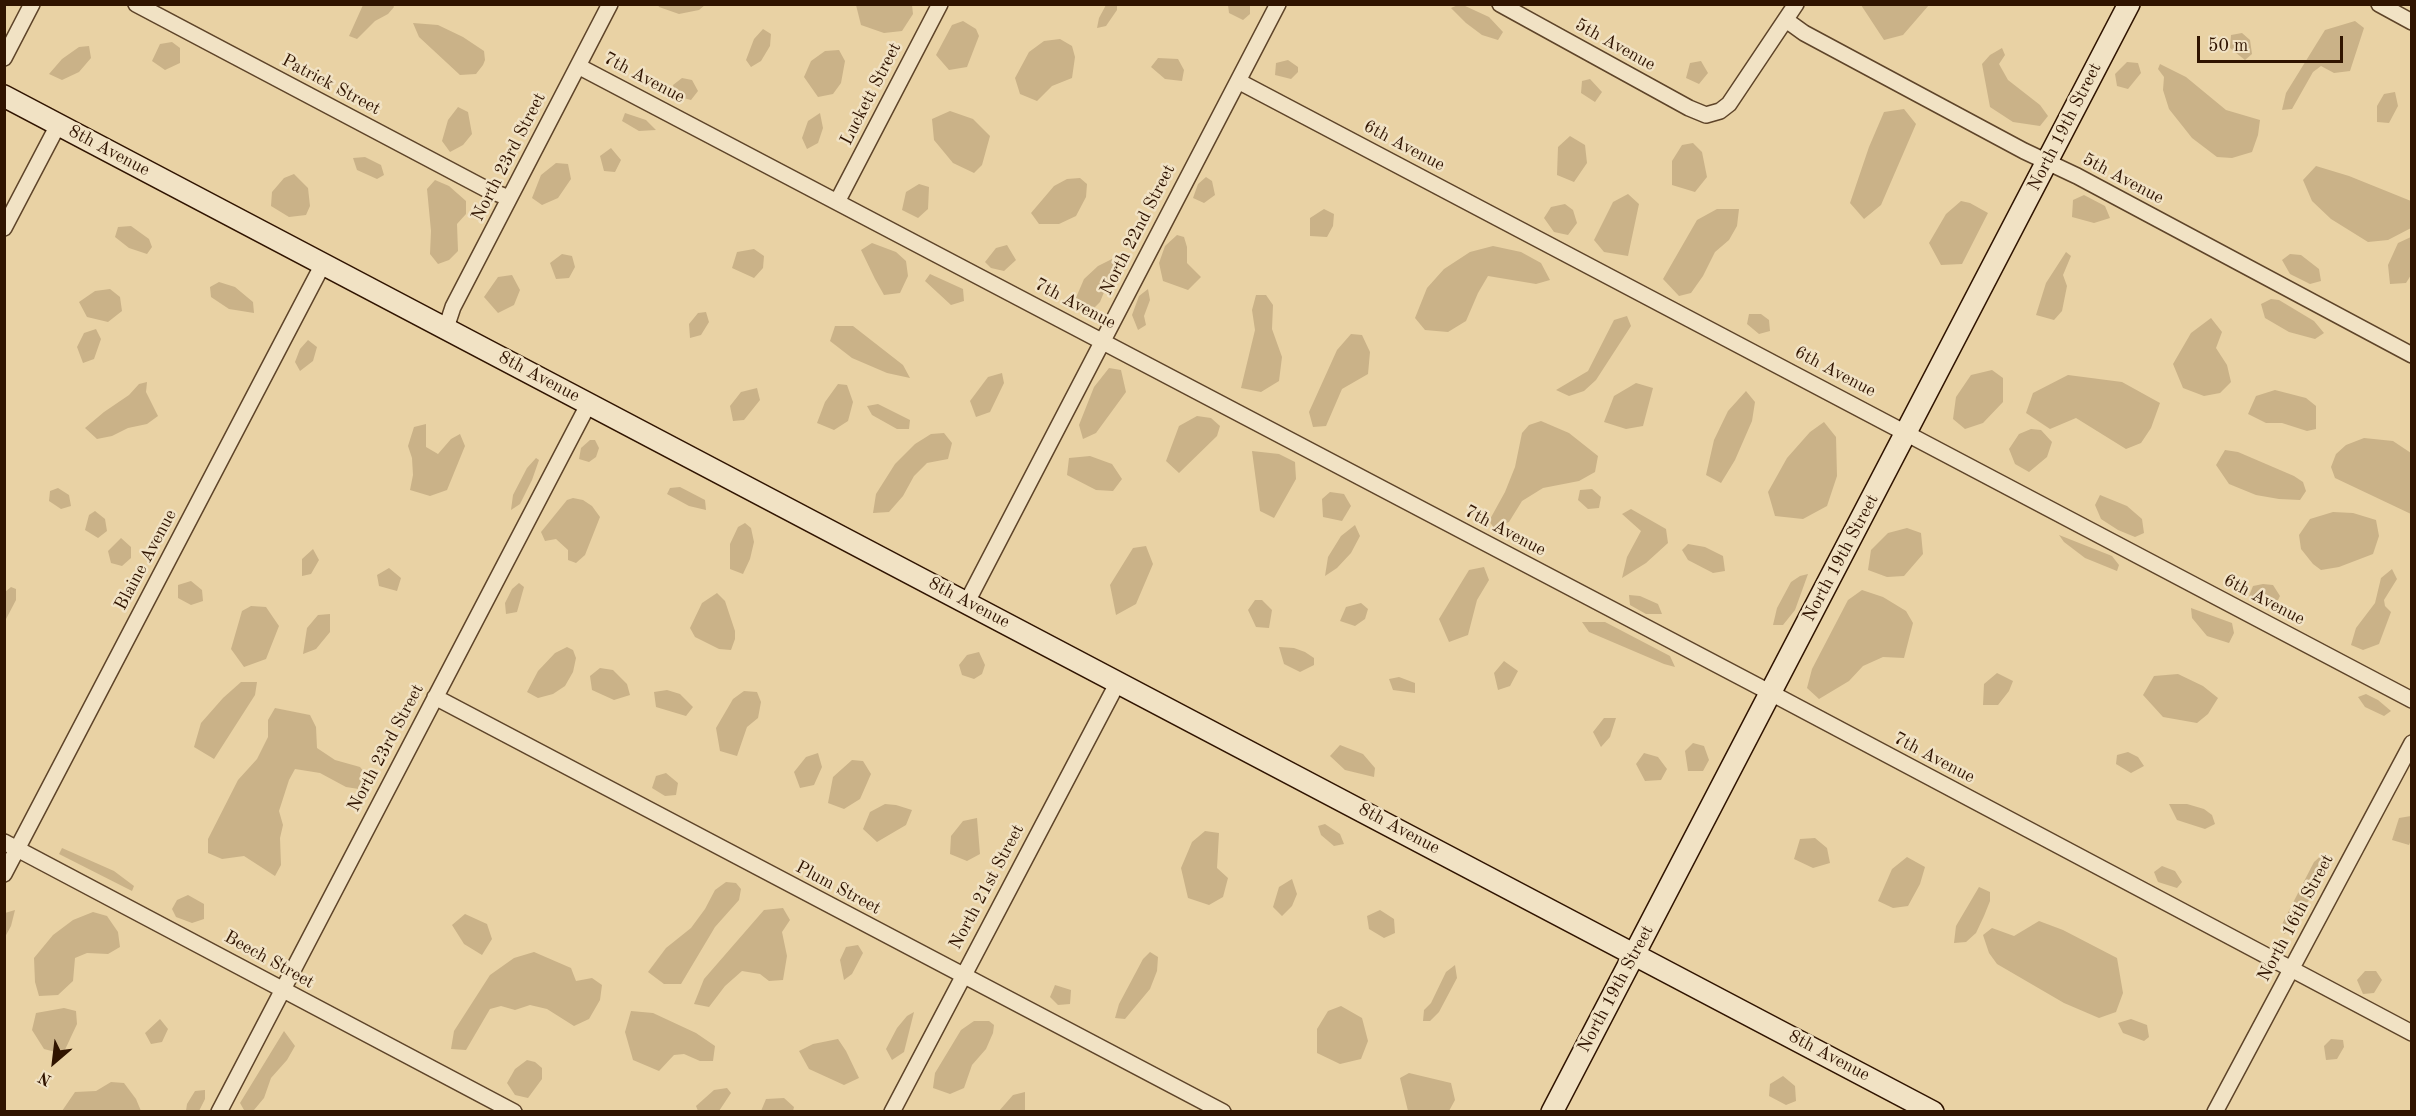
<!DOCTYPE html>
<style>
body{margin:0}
#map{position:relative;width:2416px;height:1116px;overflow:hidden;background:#e9d2a4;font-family:"Old Standard TT",serif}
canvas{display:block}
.frame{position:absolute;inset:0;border:6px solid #301400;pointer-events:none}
.north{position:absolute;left:24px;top:1032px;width:60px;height:60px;-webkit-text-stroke:4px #f1e2c4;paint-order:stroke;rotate:208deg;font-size:16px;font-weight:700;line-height:24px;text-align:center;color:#301400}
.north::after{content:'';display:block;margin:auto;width:21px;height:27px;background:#301400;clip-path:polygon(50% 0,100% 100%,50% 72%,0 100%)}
.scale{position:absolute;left:2197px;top:36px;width:146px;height:27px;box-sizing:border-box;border:3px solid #301400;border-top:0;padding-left:8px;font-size:18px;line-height:21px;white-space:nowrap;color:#301400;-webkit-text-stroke:4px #f1e2c4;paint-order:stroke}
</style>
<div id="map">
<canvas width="2416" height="1116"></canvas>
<div class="frame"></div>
<div class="north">N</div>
<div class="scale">50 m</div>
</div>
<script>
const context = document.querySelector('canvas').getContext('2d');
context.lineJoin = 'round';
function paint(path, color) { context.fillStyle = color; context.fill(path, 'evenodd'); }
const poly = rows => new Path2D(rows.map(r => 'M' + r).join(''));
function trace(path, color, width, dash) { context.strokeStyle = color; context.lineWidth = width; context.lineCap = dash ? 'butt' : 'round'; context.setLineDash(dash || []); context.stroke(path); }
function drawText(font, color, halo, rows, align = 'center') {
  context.font = font + ' "Old Standard TT",serif'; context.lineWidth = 5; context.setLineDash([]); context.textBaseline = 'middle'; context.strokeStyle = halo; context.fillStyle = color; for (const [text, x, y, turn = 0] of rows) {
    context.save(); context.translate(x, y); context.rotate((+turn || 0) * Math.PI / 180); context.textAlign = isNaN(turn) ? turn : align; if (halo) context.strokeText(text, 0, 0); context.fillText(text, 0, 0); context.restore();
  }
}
const green = poly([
 [363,5,393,5,394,7,388,14,375,21,357,39,349,36],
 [658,5,705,5,699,10,679,14,659,7],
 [856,5,912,5,913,14,902,31,884,33,861,25],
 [1106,5,1117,5,1117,10,1106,26,1097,28,1099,18],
 [1228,5,1250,5,1250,14,1243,20,1229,13],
 [1458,5,1463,5,1489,17,1503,32,1498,40,1482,35,1466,23,1451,8],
 [1861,5,1929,5,1903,35,1884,40],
 [963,21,976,29,979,36,967,67,949,70,936,55,952,25],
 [2355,21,2364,28,2350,71,2334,73,2321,66,2313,72,2292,109,2282,110,2286,93,2325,30],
 [413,23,438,25,463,37,484,51,485,60,483,65,476,74,460,75,419,37],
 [763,29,771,34,770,46,761,61,751,67,746,60,754,39],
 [2242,33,2250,40,2252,54,2245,60,2230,48,2231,35],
 [1060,39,1072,46,1075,57,1072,78,1052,86,1037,101,1020,94,1015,78,1029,52,1044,41],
 [172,42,180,48,180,63,165,70,152,61,160,44],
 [89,46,91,58,79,72,62,80,49,74,62,59,79,47],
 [2002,48,2005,55,1999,64,2008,80,2040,105,2048,116,2040,126,2013,122,1990,107,1982,64,1990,55],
 [839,50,845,61,841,83,833,94,818,97,804,77,811,61,825,51],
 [1158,58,1178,59,1184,70,1182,81,1165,79,1151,67],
 [1288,60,1298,67,1298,72,1291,79,1275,75,1276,63],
 [1701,61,1708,73,1699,84,1686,78,1690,63],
 [2127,62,2138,63,2141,73,2128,89,2117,86,2115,74],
 [2160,64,2186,77,2226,110,2260,120,2258,135,2252,152,2232,158,2217,157,2192,138,2169,109,2163,90,2164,77,2158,69],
 [682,78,692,80,698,91,691,100,676,96,673,85],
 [1590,79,1602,92,1595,102,1581,93,1582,81],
 [2395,92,2398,106,2389,123,2377,122,2377,106,2384,94],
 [458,107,468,112,472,134,463,145,450,152,442,141,448,120],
 [1904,109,1916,124,1881,205,1864,219,1850,203,1869,147,1884,112],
 [950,111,973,119,990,136,982,165,974,173,953,163,934,140,932,119],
 [625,113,646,120,656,130,639,131,622,121],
 [820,113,823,128,818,143,807,149,802,138,808,121],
 [1570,136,1585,145,1587,163,1574,182,1557,175,1558,147],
 [1693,143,1702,152,1707,177,1695,192,1672,185,1672,161,1682,145],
 [611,148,621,160,615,172,604,171,600,156],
 [365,157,381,165,384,175,377,179,357,170,353,158],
 [556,163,568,164,571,179,558,198,542,205,532,198,541,175],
 [2316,166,2349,176,2411,201,2411,228,2388,240,2368,242,2331,219,2312,201,2303,180],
 [294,174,308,188,310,206,306,215,289,217,271,206,272,192,284,178],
 [1206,177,1212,181,1215,195,1204,203,1193,198,1198,184],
 [1080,178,1087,184,1086,197,1076,216,1059,224,1039,224,1031,213,1054,186,1067,179],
 [435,180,449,186,466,201,466,214,457,224,458,251,449,260,438,264,430,254,431,231,427,189],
 [919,184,929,187,928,209,918,218,902,210,906,192],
 [1628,194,1639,204,1628,256,1604,252,1594,240,1613,202],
 [2084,195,2105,206,2110,218,2094,223,2072,217,2073,200],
 [1961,201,1970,203,1988,213,1962,264,1941,265,1929,243,1946,214],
 [1565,204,1573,210,1577,223,1568,235,1554,232,1544,218,1551,207],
 [1324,209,1334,214,1333,226,1327,237,1310,236,1310,218],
 [1717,209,1739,209,1737,226,1729,240,1715,252,1703,276,1691,293,1679,296,1663,279,1697,220],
 [131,226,149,239,152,247,147,254,129,248,115,237,118,227],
 [1177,235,1184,237,1187,247,1187,263,1201,277,1188,290,1163,281,1159,263,1165,246],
 [2411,237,2411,275,2406,283,2390,284,2388,265,2398,243],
 [872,243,896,252,906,261,908,276,900,293,884,295,875,279,861,250],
 [1007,245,1016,260,1004,271,991,268,985,262,996,248],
 [1493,246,1521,252,1541,263,1550,280,1536,284,1488,276,1478,293,1466,321,1448,332,1425,330,1415,318,1427,288,1444,269,1470,252],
 [754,249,764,256,763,268,754,278,732,268,737,252],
 [2066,252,2071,256,2063,275,2067,286,2062,311,2054,320,2036,315,2046,283],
 [562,254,572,256,575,267,569,278,556,279,550,263],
 [2290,254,2301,255,2319,269,2321,281,2310,284,2290,274,2282,260],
 [1112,259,1114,268,1100,302,1089,313,1075,300,1084,279,1098,266],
 [930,274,963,289,964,301,951,305,925,281],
 [512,275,520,290,514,305,498,313,484,297,498,277],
 [219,282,235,287,253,302,254,313,229,309,211,297,210,287],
 [110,289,120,297,122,311,108,322,87,317,79,302,95,291],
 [1148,289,1150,300,1144,316,1146,325,1138,330,1132,315,1139,296],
 [1256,295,1266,295,1273,305,1272,329,1282,357,1279,381,1261,392,1241,388,1255,330,1252,310],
 [2271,299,2279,300,2314,321,2324,333,2315,339,2289,332,2265,318,2261,304],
 [706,312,709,322,701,335,690,338,689,324,698,313],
 [1749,314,1761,314,1769,320,1770,331,1759,334,1747,324],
 [1627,316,1631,326,1596,380,1584,391,1569,396,1556,390,1588,371,1614,320],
 [2211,318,2222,332,2216,348,2227,365,2231,382,2220,393,2204,396,2183,388,2173,364,2191,333],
 [835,326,853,326,903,365,910,378,887,373,852,358,830,341],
 [96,329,101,339,94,359,83,363,77,347,84,333],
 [1351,334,1362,335,1370,352,1368,374,1342,389,1326,426,1313,427,1309,412,1337,350],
 [308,340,317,347,313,361,300,371,295,362,300,349],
 [1109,368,1121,370,1126,392,1096,433,1083,439,1079,425,1094,387],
 [1992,370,2003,378,2003,402,1983,423,1965,429,1953,419,1956,397,1971,375],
 [1002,373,1004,383,990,412,976,417,970,401,988,377],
 [2068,375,2122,382,2160,403,2151,428,2141,443,2126,449,2076,418,2050,429,2026,413,2033,393],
 [147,382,146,392,158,416,147,424,128,428,112,436,97,439,85,428,104,412,129,395,139,384],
 [1636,383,1653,388,1643,426,1626,429,1604,422,1614,396],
 [838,384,847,385,853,402,848,421,834,430,817,423,825,402],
 [757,388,760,400,744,420,733,421,730,406,741,392],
 [2275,390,2306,398,2316,406,2316,429,2307,431,2282,423,2266,423,2248,414,2256,396],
 [1746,391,1755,402,1752,421,1735,460,1721,483,1706,475,1714,440,1728,411],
 [878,404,910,420,909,429,897,429,872,415,867,406],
 [1197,416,1211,418,1220,426,1217,436,1179,473,1166,461,1179,426],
 [1541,421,1569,433,1598,456,1595,472,1579,481,1543,488,1522,501,1509,522,1494,528,1489,521,1505,492,1515,467,1522,433,1529,425],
 [1824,422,1836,437,1837,476,1827,506,1803,519,1775,516,1768,492,1787,458,1810,432],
 [426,424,426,447,438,454,451,439,460,434,465,446,447,490,430,496,410,490,413,475,412,458,408,446,414,427],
 [2031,429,2041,430,2052,442,2047,457,2029,472,2015,464,2009,449,2019,434],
 [944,433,952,443,948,459,927,463,914,476,903,496,889,512,873,513,876,494,895,464,915,444,931,434],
 [2364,438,2393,441,2411,453,2411,514,2335,478,2331,467,2336,454,2346,445],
 [590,440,595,440,599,448,596,457,589,462,579,459,581,448],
 [2225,450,2238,452,2294,476,2303,482,2306,491,2300,500,2279,499,2256,495,2229,484,2216,465],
 [1252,451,1279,454,1295,462,1296,479,1274,518,1260,511],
 [1090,456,1112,464,1122,479,1113,491,1096,490,1067,475,1069,458],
 [536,458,539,460,532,480,520,504,511,510,513,495,527,468],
 [680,487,705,500,706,510,689,506,667,494,670,488],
 [58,488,69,495,71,506,61,509,49,501,50,491],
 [1592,489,1601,497,1599,508,1588,509,1578,500,1580,490],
 [1330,492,1344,494,1351,506,1342,521,1323,517,1322,499],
 [2100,495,2127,506,2142,519,2144,533,2135,537,2118,530,2101,519,2095,505],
 [573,498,583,500,592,506,600,517,585,555,576,563,568,560,568,550,556,539,545,541,541,532,567,500],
 [1631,509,1666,529,1668,543,1646,563,1622,578,1627,557,1641,531,1622,514],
 [95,511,105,519,107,531,98,538,85,530,89,515],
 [2333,512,2353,513,2376,520,2379,536,2373,554,2339,567,2321,570,2313,564,2301,549,2299,535,2310,519],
 [745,523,751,528,754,542,750,559,743,574,730,569,730,544,738,527],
 [1355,525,1360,536,1351,553,1337,568,1325,576,1328,557,1341,536],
 [1907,528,1921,533,1923,554,1904,576,1887,577,1868,570,1871,550,1888,533],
 [2059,535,2112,556,2119,565,2117,571,2085,558,2064,542],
 [121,538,131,547,131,558,122,566,111,563,108,551],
 [1688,544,1705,547,1723,556,1725,571,1713,573,1688,560,1682,550],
 [1146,546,1153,564,1136,604,1116,615,1110,585,1133,548],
 [313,549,319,560,311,574,302,576,302,559],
 [1484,567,1489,580,1477,600,1468,635,1449,642,1439,619,1469,570],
 [389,568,401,578,397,591,379,586,377,575],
 [2392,569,2397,579,2384,600,2385,606,2391,612,2379,644,2363,650,2351,645,2356,628,2375,603,2381,578],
 [1808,574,1795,610,1783,625,1773,625,1777,608,1791,582,1800,576],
 [191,581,202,590,203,601,191,605,178,598,178,585],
 [519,583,524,587,517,612,506,614,505,603,512,589],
 [2263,584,2273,585,2280,596,2275,606,2264,607,2249,596,2253,586],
 [11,587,16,589,16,600,5,621,5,592],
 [1862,590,1883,597,1906,611,1913,623,1904,658,1883,657,1863,666,1849,681,1819,699,1807,688,1812,669,1848,600],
 [717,593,725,601,735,631,735,639,731,650,719,649,695,637,690,628,702,603],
 [1629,595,1640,596,1658,604,1662,614,1646,614,1630,605],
 [1255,600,1262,600,1272,610,1269,628,1256,627,1248,610],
 [1361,603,1368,609,1365,619,1355,626,1340,621,1346,607],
 [251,606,266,607,279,626,266,659,244,667,231,649,242,611],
 [2191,608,2232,623,2234,633,2229,643,2207,636,2192,618],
 [330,614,330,632,316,649,303,654,307,628,318,615],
 [1582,622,1605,622,1670,656,1675,667,1664,664,1589,632],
 [567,647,573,650,576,658,573,672,565,686,553,694,538,698,527,692,538,671,555,653],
 [1279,647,1294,648,1305,652,1314,658,1314,665,1300,672,1284,664],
 [979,652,985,665,982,674,974,679,962,675,959,665,967,655],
 [1504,661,1518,671,1510,686,1498,690,1494,673],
 [600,668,613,670,627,684,630,695,614,700,592,690,590,676],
 [1997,673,2013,681,2009,691,1998,705,1983,705,1984,684],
 [2178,674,2203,686,2218,698,2208,714,2197,723,2163,717,2143,695,2154,676],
 [1399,677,1415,683,1415,693,1393,690,1389,679],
 [241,682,257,682,255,695,214,759,194,747,201,723,223,698],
 [667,690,680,694,693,707,686,716,656,707,654,692],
 [744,691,757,692,761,702,758,718,747,727,737,756,720,751,716,728,733,699],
 [2366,694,2378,700,2391,711,2384,716,2365,707,2358,697],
 [275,708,310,715,316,727,317,748,335,760,360,767,370,779,365,790,346,787,320,773,295,769,289,780,279,811,283,825,280,838,281,865,275,876,244,856,222,859,208,853,208,839,238,780,257,759,268,737,268,720],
 [1604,718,1616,718,1610,737,1601,747,1593,732],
 [1693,743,1704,746,1709,760,1703,771,1688,771,1685,751],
 [1340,745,1363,754,1375,768,1374,777,1345,770,1330,756],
 [2128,752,2138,757,2144,766,2131,773,2116,764,2117,755],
 [818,753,822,767,814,785,800,788,794,772,806,757],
 [1644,753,1658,757,1667,769,1661,780,1645,781,1636,764],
 [852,760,863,761,871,774,860,799,844,809,828,803,833,777],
 [666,773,678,783,676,795,665,796,652,788,656,776],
 [885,804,896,805,912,810,906,825,877,842,863,829,870,812],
 [2169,804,2187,804,2204,809,2212,815,2215,824,2205,829,2177,820],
 [2411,816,2411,840,2409,845,2392,840,2399,818],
 [977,818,980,854,967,861,950,854,951,836,963,821],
 [1325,824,1340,834,1344,844,1334,846,1321,835,1318,826],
 [1205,831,1219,833,1217,868,1228,878,1223,897,1209,905,1188,898,1181,868,1192,842],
 [1815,838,1827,848,1830,863,1813,868,1794,859,1800,839],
 [62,848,114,871,134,886,132,891,59,854],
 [2323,854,2325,866,2306,906,2296,925,2284,934,2281,926,2314,862],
 [1907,857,1925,867,1920,884,1908,906,1893,908,1878,901,1892,869],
 [2162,866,2175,871,2182,882,2177,888,2158,882,2154,872],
 [1292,879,1297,894,1292,906,1282,916,1273,907,1279,887],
 [726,882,736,883,741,889,739,900,715,927,681,984,664,984,648,972,666,948,691,928,705,909,715,890],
 [1979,887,1990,892,1990,901,1984,916,1976,933,1966,942,1954,943,1956,926],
 [188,895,204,904,204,919,192,923,176,917,172,909,177,900],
 [783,908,790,920,782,932,787,956,783,980,769,981,760,974,742,971,725,986,709,1007,694,1004,704,979,764,910],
 [15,910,11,926,5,937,5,913],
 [1380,910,1394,919,1395,933,1384,938,1369,929,1367,916],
 [93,912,107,916,118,932,120,947,108,954,87,953,75,958,73,981,58,995,39,996,35,982,34,958,53,935,73,920],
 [465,914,487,924,492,939,482,955,464,944,452,925],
 [2039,921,2063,930,2117,958,2123,993,2116,1012,2099,1018,2064,1003,1997,964,1989,953,1983,935,1992,928,2014,936],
 [858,945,863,953,852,974,844,980,840,960,846,947],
 [534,952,571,968,576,981,592,978,602,985,600,1000,589,1019,574,1026,547,1009,530,1005,515,1010,501,1006,490,1009,466,1050,451,1049,454,1031,490,975,514,958],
 [1150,952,1158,957,1157,971,1150,989,1125,1019,1115,1018,1119,1004,1143,959],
 [1455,965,1457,978,1439,1012,1430,1021,1423,1021,1424,1010,1431,1003,1446,972],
 [2365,971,2376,971,2382,980,2374,993,2363,994,2357,980],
 [1055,985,1071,990,1070,1004,1058,1005,1050,997],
 [1341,1006,1362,1018,1368,1041,1361,1059,1340,1064,1317,1053,1317,1029,1328,1011],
 [64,1008,76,1011,77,1024,63,1054,44,1049,32,1030,36,1013],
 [631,1011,653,1013,696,1033,715,1046,713,1061,700,1061,684,1054,674,1055,659,1071,633,1060,625,1032],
 [914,1012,904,1052,892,1060,886,1049,897,1028,907,1016],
 [160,1019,168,1029,162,1042,151,1044,145,1033],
 [2131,1019,2147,1025,2149,1037,2144,1041,2123,1033,2118,1023],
 [974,1021,989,1021,994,1025,993,1033,986,1049,972,1065,964,1088,950,1094,933,1088,935,1073,961,1030],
 [284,1031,295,1046,287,1060,271,1078,264,1098,254,1110,244,1110,240,1103],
 [838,1039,846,1051,859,1078,844,1085,809,1069,799,1051,813,1044],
 [2331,1039,2343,1040,2344,1047,2337,1059,2326,1060,2324,1046],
 [527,1060,535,1062,542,1068,542,1079,528,1098,515,1095,507,1083,515,1069],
 [1409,1073,1451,1083,1455,1100,1449,1111,1408,1111,1400,1078],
 [1783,1076,1795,1086,1796,1101,1786,1105,1769,1096,1770,1084],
 [111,1082,124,1083,136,1099,141,1111,62,1111,75,1092,96,1091],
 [727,1088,731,1093,719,1111,698,1111,696,1106,714,1090],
 [205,1090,205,1099,199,1111,186,1111,187,1104,195,1091],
 [1025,1092,1025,1111,999,1111,1013,1095],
 [784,1098,794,1107,793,1111,761,1111,766,1099]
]);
const street = poly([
 [136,4,486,189,509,198],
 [1500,4,1689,108,1706,115,1720,111,1729,104,1796,4],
 [2379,4,2412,22],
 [1786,20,1804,33,2024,151,2077,176,2412,355],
 [4,58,32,4],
 [578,66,1771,693,2412,1033],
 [1238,81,2412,700],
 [837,202,940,4],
 [4,228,58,125],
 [446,328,453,307,610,4],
 [967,602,1278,4],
 [435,697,1223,1112],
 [4,842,514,1112],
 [4,874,323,264],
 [219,1112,589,403],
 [892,1112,1118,682],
 [2215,1112,2412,743]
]);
const secondary = poly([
 [4,96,1933,1112],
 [1552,1112,2129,4]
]);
const streetNames = [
 ["5th Avenue",1615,45,29],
 ["7th Avenue",644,78,28],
 ["Patrick Street",331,85,28],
 ["Luckett Street",871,94,-63],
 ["North 19th Street",2065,127,-63],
 ["6th Avenue",1404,146,28],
 ["8th Avenue",109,151,28],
 ["North 23rd Street",509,157,-63],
 ["5th Avenue",2123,179,28],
 ["North 22nd Street",1138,230,-63],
 ["7th Avenue",1075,304,28],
 ["6th Avenue",1835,372,28],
 ["8th Avenue",539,377,28],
 ["7th Avenue",1505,531,28],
 ["North 19th Street",1841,558,-62],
 ["Blaine Avenue",146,560,-62],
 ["6th Avenue",2264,600,28],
 ["8th Avenue",969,603,28],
 ["North 23rd Street",386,748,-62],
 ["7th Avenue",1934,758,28],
 ["8th Avenue",1399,829,28],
 ["North 21st Street",987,887,-62],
 ["Plum Street",838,888,28],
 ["North 16th Street",2296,918,-62],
 ["Beech Street",269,960,29],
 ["North 19th Street",1616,989,-62],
 ["8th Avenue",1829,1056,28]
];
paint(green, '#cab288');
trace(street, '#5e4429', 18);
trace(secondary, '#301400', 24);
trace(street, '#f1e2c4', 15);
trace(secondary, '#f1e2c4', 21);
drawText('18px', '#301400', '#f1e2c4', streetNames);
</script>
